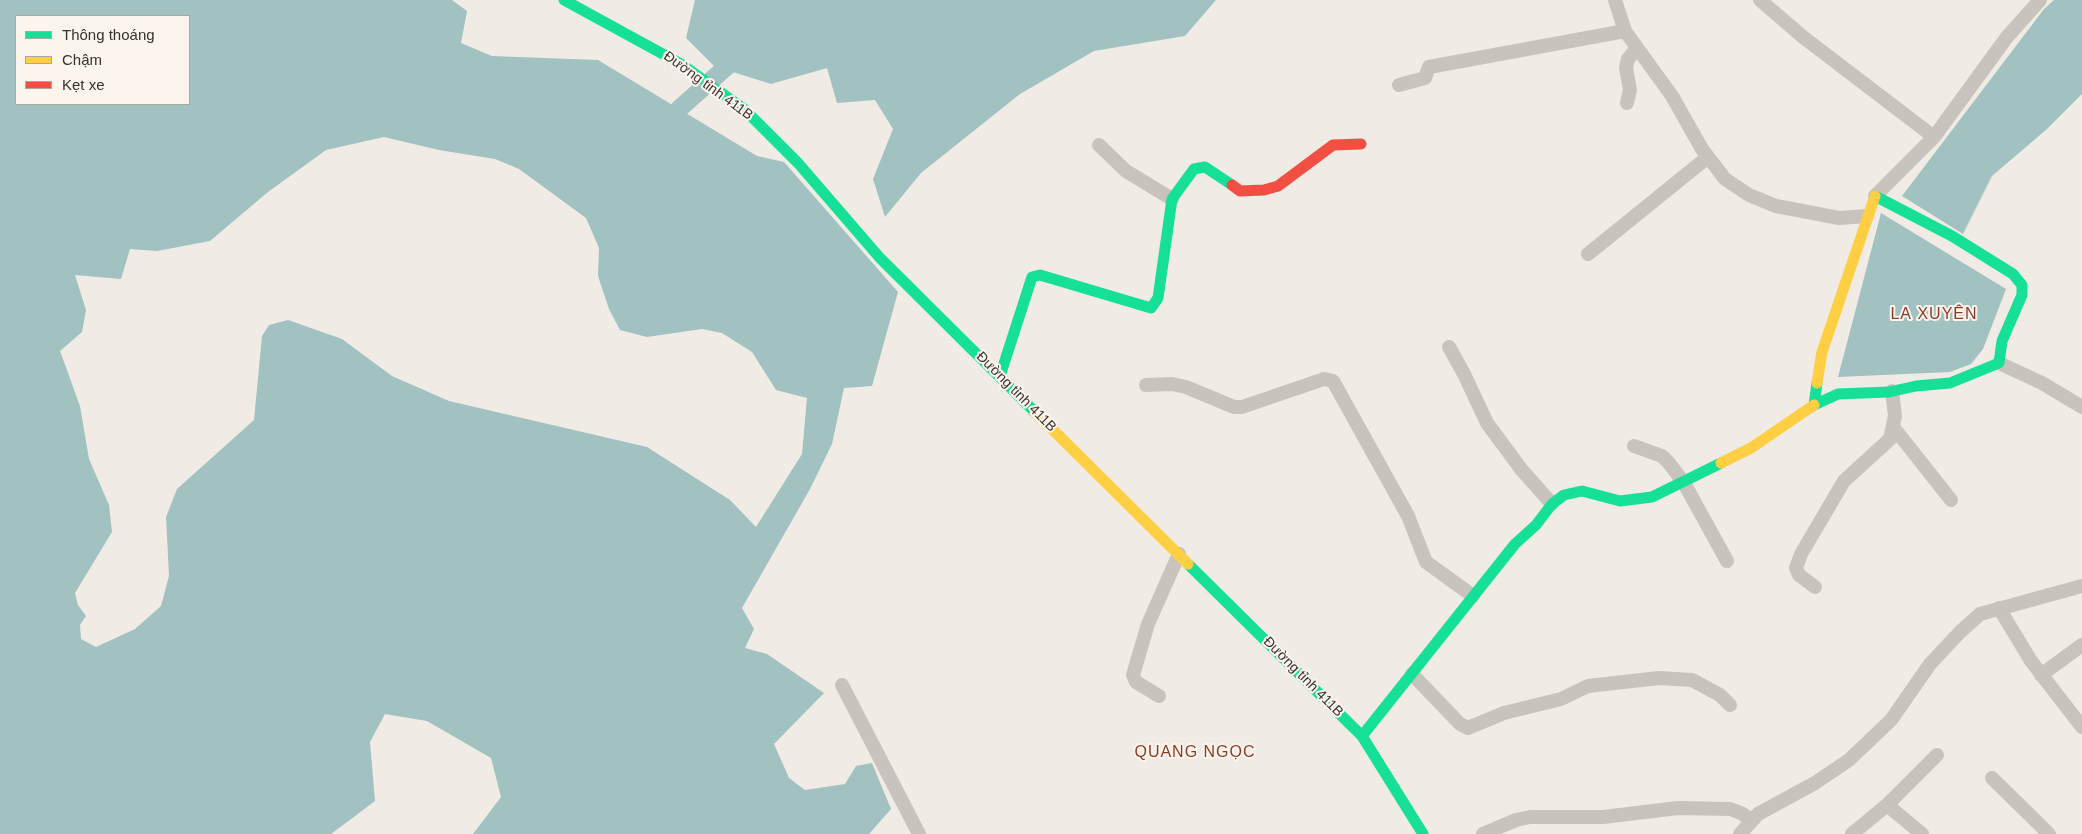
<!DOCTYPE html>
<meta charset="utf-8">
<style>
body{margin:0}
#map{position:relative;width:2082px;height:834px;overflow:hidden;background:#f0ebe5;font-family:Helvetica,sans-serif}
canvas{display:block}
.legend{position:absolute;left:15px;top:15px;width:175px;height:90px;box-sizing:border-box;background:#fbf5ee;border:1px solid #aea6a0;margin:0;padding:6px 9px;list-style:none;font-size:15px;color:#3b302b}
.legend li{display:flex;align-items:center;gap:10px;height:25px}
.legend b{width:25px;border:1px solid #aea6a0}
</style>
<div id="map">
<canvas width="2082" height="834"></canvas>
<ul class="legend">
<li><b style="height:6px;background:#16e098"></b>Thông thoáng</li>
<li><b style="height:6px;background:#ffcf43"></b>Chậm</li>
<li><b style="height:6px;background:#f24e42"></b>Kẹt xe</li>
</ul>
</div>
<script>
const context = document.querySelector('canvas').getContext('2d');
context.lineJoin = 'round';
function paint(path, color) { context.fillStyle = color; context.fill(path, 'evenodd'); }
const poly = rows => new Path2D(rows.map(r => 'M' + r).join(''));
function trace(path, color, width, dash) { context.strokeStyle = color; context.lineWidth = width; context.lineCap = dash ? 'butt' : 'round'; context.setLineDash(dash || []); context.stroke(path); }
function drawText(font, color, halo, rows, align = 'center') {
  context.font = font + ' Helvetica,sans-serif'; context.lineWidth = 4; context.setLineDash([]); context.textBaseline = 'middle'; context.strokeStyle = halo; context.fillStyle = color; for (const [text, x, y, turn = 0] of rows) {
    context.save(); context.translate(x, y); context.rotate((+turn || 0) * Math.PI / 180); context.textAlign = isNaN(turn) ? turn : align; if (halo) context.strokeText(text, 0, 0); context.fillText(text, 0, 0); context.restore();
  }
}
const water = poly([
 [0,0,452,0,467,11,461,43,492,56,598,60,757,156,784,162,898,292,872,386,844,388,832,444,810,489,742,608,754,629,745,648,767,654,824,693,774,744,789,778,805,790,845,784,856,766,872,763,891,809,869,834,473,834,501,797,491,758,427,721,385,714,370,742,375,801,331,834,0,834],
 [16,16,189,16,189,104,16,104],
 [384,137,439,150,495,159,519,169,586,218,599,248,598,276,609,309,620,330,647,337,702,329,722,333,752,352,776,390,807,398,802,454,756,527,730,500,647,447,449,401,392,376,342,339,288,320,269,325,262,336,254,420,177,489,166,517,169,576,161,606,135,629,96,647,81,639,80,625,86,616,78,605,75,593,112,532,109,505,89,459,80,406,60,351,82,332,86,310,75,275,121,279,130,249,157,251,210,241,268,192,326,150],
 [695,0,1216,0,1185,36,1094,51,1020,94,921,173,885,217,873,179,893,129,875,100,837,103,827,68,771,84,714,66,686,38],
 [2054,0,2082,0,2082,94,2047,129,1992,176,1963,234,1902,196,2044,9],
 [1881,213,2006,289,1983,349,1971,364,1950,372,1838,377]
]);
const canal = poly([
 [679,109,742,53]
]);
const street = poly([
 [1615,0,1625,31,1672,96,1702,149,1725,179,1749,195,1776,206,1839,218,1867,216],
 [1760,0,1803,37,1934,137],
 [1399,85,1425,78,1429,67,1625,31],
 [1627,103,1630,90,1626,68,1628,59,1637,48],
 [1099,145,1126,171,1172,199],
 [1875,196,1934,137,2007,37,2040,0],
 [1588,254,1708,157],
 [1449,347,1464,374,1487,423,1521,469,1552,504],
 [1999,363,2042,383,2082,407],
 [1146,385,1172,384,1186,387,1234,407,1242,407,1324,379,1333,381,1408,516,1426,562,1473,596],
 [1894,428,1951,500],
 [1634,446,1662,456,1669,463,1684,483,1727,561],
 [1815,587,1799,575,1796,568,1801,554,1844,481,1890,439,1895,416,1892,391],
 [1999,608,2031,661,2082,727],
 [1412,674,1460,724,1468,728,1504,713,1561,699,1588,686,1659,678,1692,680,1720,695,1730,705],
 [2041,675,2082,645],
 [842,685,919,834],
 [1159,696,1136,682,1133,675,1148,624,1179,554],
 [1992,778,2049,834],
 [1887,805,1922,834],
 [1483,834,1516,820,1530,817,1603,817,1678,808,1730,809,1741,813,1751,820],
 [1740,834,1758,814,1815,783,1849,760,1891,720,1930,664,1960,632,1980,614,2082,586],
 [1852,834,1887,805,1937,755]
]);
const fast = poly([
 [564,0,681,64,744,109,798,163,880,258,1035,412],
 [1000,376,1032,277,1040,275,1151,308,1158,298,1172,199,1194,169,1205,167,1232,185],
 [1817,383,1814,405,1838,394,1889,392,1916,386,1950,383,1999,363,2002,341,2022,295,2022,285,2013,274,1952,236,1875,196],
 [1188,564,1362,736,1423,834],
 [1362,736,1515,544,1536,525,1552,504,1564,495,1582,491,1620,501,1652,497,1721,463]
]);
const slow = poly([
 [1817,383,1822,352,1875,196],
 [1035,412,1188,564],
 [1721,463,1751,448,1814,405]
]);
const jam = poly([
 [1232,185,1240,191,1264,190,1278,186,1333,145,1361,144]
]);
const streetNames = [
 ["Đường tỉnh 411B",708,86,36],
 ["Đường tỉnh 411B",1016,392,45],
 ["Đường tỉnh 411B",1303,677,45]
];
const quarterNames = [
 ["LA XUYÊN",1934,315],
 ["QUANG NGỌC",1195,753]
];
paint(water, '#a1c2c1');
trace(canal, '#a1c2c1', 18);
trace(street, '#c9c3be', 14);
trace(fast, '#16e098', 11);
trace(slow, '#ffcf43', 11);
trace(jam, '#f24e42', 11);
drawText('14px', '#3b302b', '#fbf5ee', streetNames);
context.letterSpacing = '1px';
drawText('16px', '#8c3b22', '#fbf5ee', quarterNames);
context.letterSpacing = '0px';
</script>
